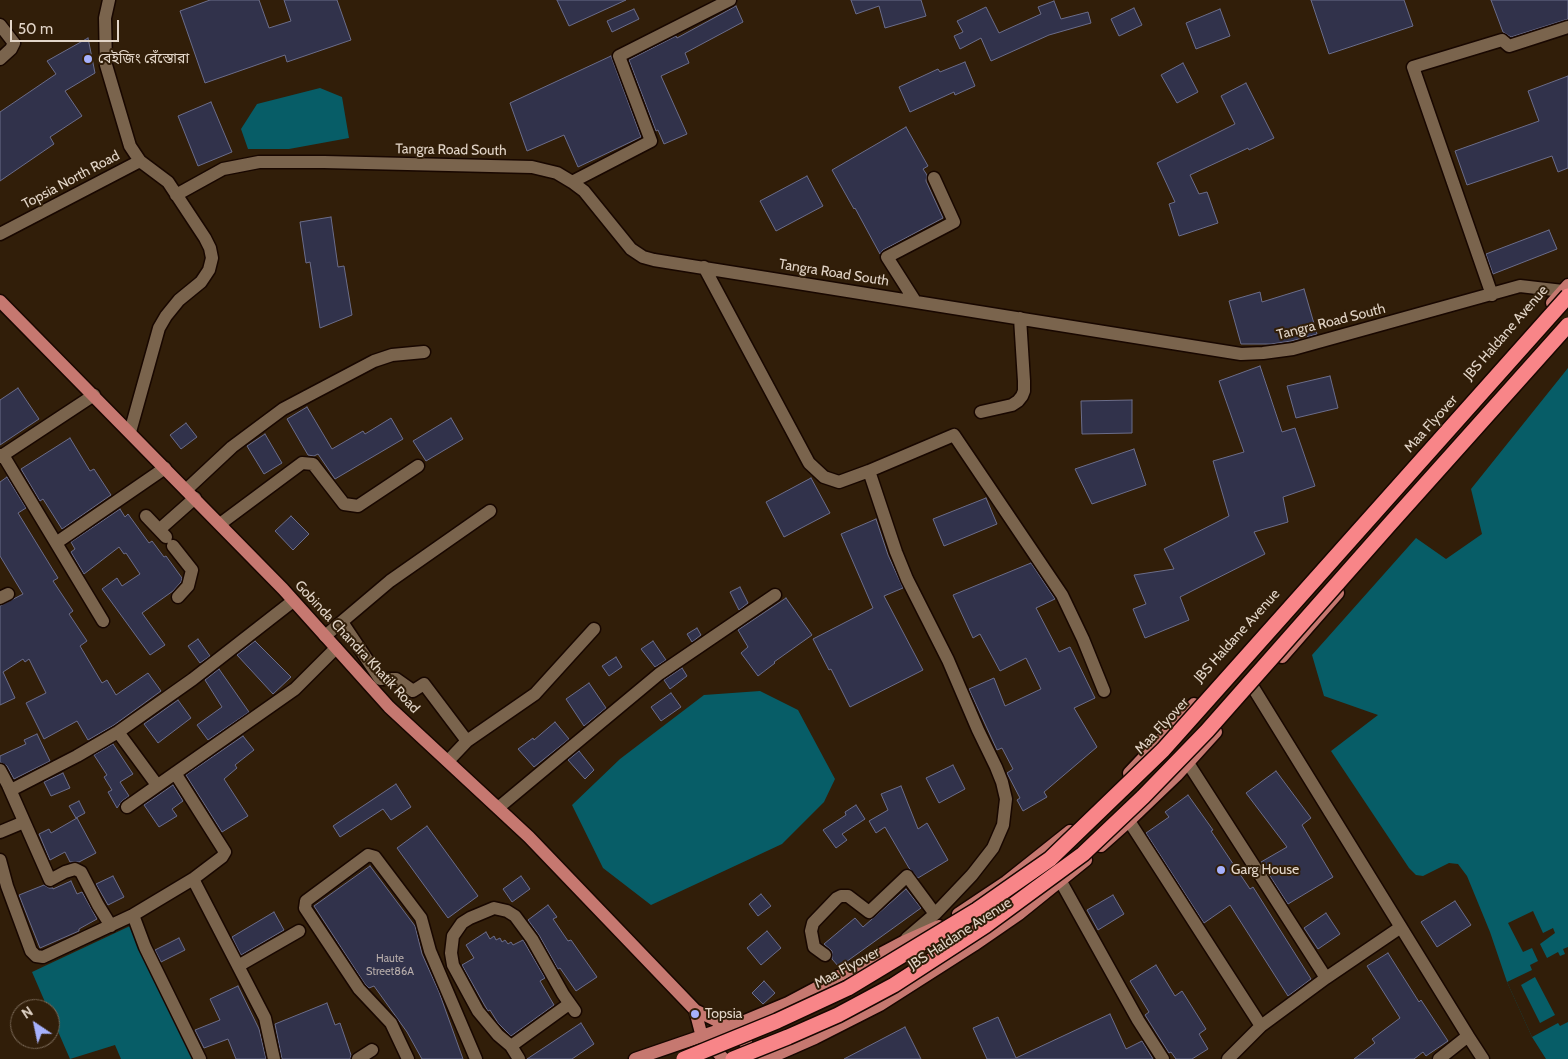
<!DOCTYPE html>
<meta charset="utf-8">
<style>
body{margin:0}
#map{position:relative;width:1568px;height:1059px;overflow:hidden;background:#311e09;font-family:Cabin,sans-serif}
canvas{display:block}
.north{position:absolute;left:10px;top:999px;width:50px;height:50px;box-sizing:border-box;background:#311e09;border:1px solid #786755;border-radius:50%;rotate:326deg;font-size:14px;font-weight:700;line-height:20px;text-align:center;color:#e2d5c8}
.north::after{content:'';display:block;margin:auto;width:18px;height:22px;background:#a6b1fc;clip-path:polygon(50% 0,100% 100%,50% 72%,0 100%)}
.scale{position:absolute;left:10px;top:20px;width:109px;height:22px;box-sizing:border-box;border:2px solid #e2d5c8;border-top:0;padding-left:6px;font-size:15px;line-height:18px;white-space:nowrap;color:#e2d5c8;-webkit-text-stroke:4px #311e09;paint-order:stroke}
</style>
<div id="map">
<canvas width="1568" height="1059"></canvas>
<div class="north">N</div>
<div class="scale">50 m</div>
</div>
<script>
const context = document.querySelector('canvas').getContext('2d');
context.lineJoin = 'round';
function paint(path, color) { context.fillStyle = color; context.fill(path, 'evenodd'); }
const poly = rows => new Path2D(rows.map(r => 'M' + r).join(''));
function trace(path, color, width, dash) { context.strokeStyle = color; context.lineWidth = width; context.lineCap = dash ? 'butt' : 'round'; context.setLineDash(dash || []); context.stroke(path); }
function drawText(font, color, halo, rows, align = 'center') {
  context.font = font + ' Cabin,"Noto Sans Bengali",sans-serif'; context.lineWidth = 4; context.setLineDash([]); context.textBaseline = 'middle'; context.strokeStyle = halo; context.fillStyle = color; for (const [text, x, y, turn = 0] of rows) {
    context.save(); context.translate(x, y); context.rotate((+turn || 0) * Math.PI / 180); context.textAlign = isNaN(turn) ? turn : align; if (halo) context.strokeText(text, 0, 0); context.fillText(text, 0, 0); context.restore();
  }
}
const water = poly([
 [320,88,342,97,349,138,289,149,248,149,241,129,257,104],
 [1568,368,1568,1059,1546,1059,1532,1037,1507,982,1490,932,1467,876,1458,864,1449,863,1423,876,1416,875,1409,868,1331,751,1378,715,1324,696,1312,655,1416,538,1446,559,1482,534,1471,489],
 [760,691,798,710,835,779,824,802,782,844,651,905,603,868,572,805,620,759,704,695],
 [130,926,195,1059,121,1059,115,1045,70,1059,50,1013,50,1009,48,1009,32,972]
]);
const pier = poly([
 [1533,911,1543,933,1553,928,1555,933,1540,944,1547,958,1558,952,1560,956,1565,954,1563,949,1568,947,1568,1022,1560,1026,1558,1023,1532,1037,1507,982,1532,970,1530,965,1538,961,1532,948,1523,952,1508,923],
 [1535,977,1555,1015,1540,1023,1521,985]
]);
const building = poly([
 [210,0,259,0,269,28,291,21,284,0,337,0,351,40,287,62,285,55,205,83,180,11,210,0],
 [557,0,626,0,569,26,557,0],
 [851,0,921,0,926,16,885,28,879,6,856,14,851,0],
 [1311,0,1404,0,1413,26,1329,54,1311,0],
 [1491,0,1568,0,1568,19,1511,37,1503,32,1491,0],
 [1054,1,1061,19,1088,12,1091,23,1049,35,991,61,981,38,960,49,954,36,963,32,957,21,986,7,999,33,1041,14,1038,7,1054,1],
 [736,6,743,22,685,53,689,63,661,76,687,134,664,144,658,130,656,131,629,60,676,36,677,38,736,6],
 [1134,8,1142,25,1119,36,1111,19,1134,8],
 [634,9,639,19,612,32,607,21,634,9],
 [1220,9,1230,36,1196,49,1186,23,1220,9],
 [88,38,95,73,65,91,82,116,50,137,54,144,0,181,0,112,56,74,47,61,88,38],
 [611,56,641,137,578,167,564,135,527,151,510,103,611,56],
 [965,62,975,86,955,95,954,92,910,112,899,87,938,69,940,72,965,62],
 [1183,63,1198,92,1177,103,1161,75,1183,63],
 [1568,76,1568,168,1558,172,1552,156,1467,185,1455,151,1539,121,1528,91,1568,76],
 [1246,83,1274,138,1249,150,1248,148,1190,175,1199,194,1207,192,1218,223,1179,236,1169,204,1175,202,1157,163,1235,124,1221,96,1246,83],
 [211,102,232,152,198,166,178,116,211,102],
 [906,127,928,166,923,169,927,175,926,181,943,218,883,250,880,254,855,208,854,209,832,170,906,127],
 [807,176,823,206,776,231,760,201,807,176],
 [331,217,338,267,344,266,352,315,320,328,310,262,306,263,300,222,331,217],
 [1549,230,1557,249,1493,274,1486,254,1549,230],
 [1304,289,1317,334,1291,341,1271,344,1241,344,1229,301,1260,292,1262,302,1304,289],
 [1260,366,1282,432,1295,428,1315,486,1283,497,1288,522,1254,532,1265,554,1180,597,1189,620,1145,638,1133,609,1146,604,1134,575,1174,569,1164,549,1229,516,1213,461,1244,452,1219,381,1260,366],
 [1330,376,1338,408,1296,418,1287,386,1330,376],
 [18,388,39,419,0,445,0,400,18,388],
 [1132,400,1132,433,1082,434,1081,401,1132,400],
 [307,407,332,449,363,431,365,434,391,418,403,439,335,479,318,454,314,456,308,455,287,419,307,407],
 [451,418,463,439,426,461,413,441,451,418],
 [186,423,197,437,181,449,170,435,186,423],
 [265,434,282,463,264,474,247,446,265,434],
 [70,438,90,471,94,469,111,495,62,529,43,499,40,501,21,469,70,438],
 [1134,449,1146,485,1092,504,1075,469,1134,449],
 [7,477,26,508,18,513,58,578,53,581,73,611,69,614,87,641,80,646,102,683,107,680,116,695,148,673,161,691,114,725,88,740,77,721,44,739,26,703,46,693,29,659,25,662,23,659,3,672,15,698,0,705,0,606,23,594,0,556,0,482,7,477],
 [811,478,830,513,784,537,766,502,811,478],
 [986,498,997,524,944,546,933,519,986,498],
 [120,509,125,517,128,514,149,543,152,541,164,557,166,556,182,578,181,582,173,591,142,613,165,645,150,655,102,589,117,578,122,586,140,574,126,553,124,554,119,547,84,574,71,552,75,549,71,542,120,509],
 [291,516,309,534,293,550,275,531,291,516],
 [876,519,888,555,903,588,884,596,923,670,850,707,831,669,829,670,813,639,873,608,841,534,876,519],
 [1031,563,1055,599,1036,608,1059,652,1070,647,1095,698,1074,708,1097,747,1044,792,1047,797,1023,811,1017,800,1020,798,1007,773,1013,769,1002,748,997,750,969,689,994,678,1005,706,1041,689,1026,658,1000,671,980,634,973,638,953,595,1031,563],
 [740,587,748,603,739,610,730,592,740,587],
 [786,598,812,635,774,662,775,663,758,676,741,653,748,647,738,630,786,598],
 [697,628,701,635,692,642,687,634,697,628],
 [198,639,210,656,200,663,188,646,198,639],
 [255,641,291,677,273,694,237,655,255,641],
 [653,641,666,660,655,667,641,649,653,641],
 [616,657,622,667,609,676,602,666,616,657],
 [682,668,687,676,670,689,664,680,682,668],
 [219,669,249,712,208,740,197,725,222,707,205,680,219,669],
 [589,683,606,708,584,726,566,699,589,683],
 [671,693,681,707,661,721,651,707,671,693],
 [178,700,191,718,158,743,144,724,178,700],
 [555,722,569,739,534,767,518,749,533,738,534,740,555,722],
 [37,734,50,761,14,779,7,766,0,762,0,756,26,744,24,740,37,734],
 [243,736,254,750,235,765,237,768,224,779,248,816,222,832,186,775,243,736],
 [113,744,133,774,120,782,129,796,122,801,117,808,108,792,112,790,104,777,107,775,94,755,113,744],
 [579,751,594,770,585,779,568,760,579,751],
 [953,765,965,789,939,803,926,778,953,765],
 [1276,771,1311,818,1302,825,1333,877,1288,904,1261,862,1287,847,1246,793,1276,771],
 [63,773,70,788,51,796,44,782,63,773],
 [396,784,411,807,391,820,383,809,340,837,333,826,396,784],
 [173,785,183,801,172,809,177,816,159,827,144,805,173,785],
 [901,786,918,829,927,823,948,860,918,878,909,868,885,827,876,833,869,821,888,810,881,794,901,786],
 [1188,795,1213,830,1211,831,1250,889,1253,887,1311,979,1288,996,1230,905,1204,923,1146,833,1169,817,1165,812,1188,795],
 [79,801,85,813,76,818,69,806,79,801],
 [856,805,865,819,842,834,847,840,836,848,823,830,846,815,845,812,856,805],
 [77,818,96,853,79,862,70,862,65,852,50,860,39,834,49,829,51,833,77,818],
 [427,826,478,896,448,918,397,848,427,826],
 [370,866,415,926,422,954,439,992,463,1059,422,1059,407,1032,397,1018,374,986,369,988,365,984,314,906,370,866],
 [113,876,124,897,108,905,96,884,113,876],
 [521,876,530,889,512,902,503,889,521,876],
 [71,881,77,894,82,892,97,919,79,929,79,931,40,948,19,895,44,885,49,888,53,888,53,889,71,881],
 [906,889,921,908,839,967,832,959,832,951,824,944,855,918,863,927,906,889],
 [761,894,771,906,758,916,749,904,761,894],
 [1113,895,1124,914,1098,930,1087,910,1113,895],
 [1455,901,1471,925,1437,947,1421,922,1455,901],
 [548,905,557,917,553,919,568,941,571,940,597,977,576,991,560,968,558,969,539,935,528,920,548,905],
 [274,912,284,930,241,955,232,937,274,912],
 [1326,913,1340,934,1318,949,1304,928,1326,913],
 [767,931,781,948,761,965,747,948,767,931],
 [486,932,490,939,494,936,496,940,500,938,502,942,505,940,508,944,511,942,513,945,523,940,545,978,540,981,554,1005,511,1036,498,1023,490,1010,488,1011,485,1006,462,965,474,958,466,945,486,932],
 [179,938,185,950,161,962,155,950,179,938],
 [1388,953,1419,1002,1421,1000,1448,1041,1426,1056,1423,1052,1414,1059,1354,1059,1375,1043,1372,1039,1400,1018,1367,966,1388,953],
 [1156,965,1175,996,1182,991,1206,1029,1199,1034,1208,1049,1192,1059,1176,1059,1171,1052,1169,1053,1145,1015,1149,1012,1130,981,1156,965],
 [764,981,775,993,763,1004,752,993,764,981],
 [238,986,259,1029,266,1059,236,1059,228,1039,204,1048,195,1030,220,1020,210,999,238,986],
 [327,1003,335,1025,340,1023,351,1055,350,1059,282,1059,275,1024,327,1003],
 [1110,1014,1126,1049,1142,1041,1153,1059,987,1059,973,1028,998,1017,1016,1058,1110,1014],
 [581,1023,594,1044,572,1059,527,1059,581,1023],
 [905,1027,921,1059,844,1059,905,1027]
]);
const minor = poly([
 [0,25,14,43,11,49,0,59],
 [572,182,651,141,619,56,730,0],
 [176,195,223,169,259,162,324,162,532,167,557,173,572,182,584,191,631,249,643,257,654,260,1241,354,1263,353,1293,349,1520,286,1563,291,1568,296],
 [0,234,140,161,130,146,106,65,105,18,109,0],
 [704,267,809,463,824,477,839,482,869,471,954,435,1062,595,1083,639,1104,691],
 [1492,295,1413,67,1502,40,1509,46,1568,27],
 [915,301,887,257,954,222,934,178],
 [981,412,1012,405,1018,401,1022,396,1024,391,1024,381,1020,318],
 [130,432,159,328,166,316,179,300,201,282,209,270,212,258,210,248,205,238,168,182,140,161],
 [0,455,3,455,56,543,165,468],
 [0,457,94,395],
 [869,471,896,552,907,579,948,660,978,730,996,767,1002,782,1006,799,1003,825,993,848,972,875,935,914,907,938],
 [186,490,232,447,283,409,374,361,392,355,424,352],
 [146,516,166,537],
 [220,524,302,463,313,464,344,504,358,506,418,466],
 [160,529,195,498],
 [56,543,103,621],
 [173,546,192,570,188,586,178,597],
 [0,598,8,594],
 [342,622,380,679,396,679,413,691,424,684,467,741],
 [325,636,390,581,490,511],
 [1254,689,1468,1036],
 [118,732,157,785],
 [448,761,467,741,535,694,594,629],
 [1188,763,1326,978],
 [0,770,8,785,50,880,65,872,75,869,81,872,98,905,111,926],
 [11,790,77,756,118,732,193,679,293,601],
 [127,807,295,689,336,648],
 [498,808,659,674,775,595],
 [1129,821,1261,1026],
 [0,832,24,822],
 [0,860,7,886,31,951,36,956,43,957,133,915,193,879,222,857,225,852,175,773],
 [193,879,265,1018,274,1059],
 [1060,880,1138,1020,1163,1059],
 [133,915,145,947,200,1059],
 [825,955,814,947,811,931,813,923,837,898,841,896,848,896,869,912,907,876,935,914],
 [238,966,299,931],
 [511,1046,569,1004],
 [358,1059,372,1050],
 [408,1059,391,1023,359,989,305,908,306,901,368,855,375,857,421,918,430,951,476,1059],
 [519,1059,511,1046,498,1035,478,1011,453,965,451,953,453,936,462,923,470,918,494,908,507,911,515,916,532,939,563,994,575,1011],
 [1228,1059,1261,1026,1326,978,1401,927],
 [1439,1059,1468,1036,1483,1059]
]);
const major = poly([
 [0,301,283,589,389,707,529,837,695,1010,729,1027,759,1057],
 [1552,303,1568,285],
 [1282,657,1338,593],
 [1129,773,1194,704],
 [1101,846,1129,821,1177,775,1216,732],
 [958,914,1006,882,1070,831],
 [695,1010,702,1037,724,1059],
 [635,1059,740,1023,788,1003,903,942,939,926],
 [767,1059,815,1038,880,1005,974,945,1019,914,1086,860]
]);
const highwayBridge = poly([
 [684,1059,777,1021,848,988,977,910,1050,859,1163,750,1568,296],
 [733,1059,788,1037,838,1015,894,985,985,926,1083,854,1143,797,1207,731,1389,525,1568,325]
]);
const markers = [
 [88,59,5,"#a6b1fc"],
 [1221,870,5,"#a6b1fc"],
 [695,1014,5,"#a6b1fc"]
];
const numberNames = [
 ["Haute",390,959],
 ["Street86A",390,972]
];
const poiNames = [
 ["বেইজিং রেঁস্তোরা",98,59],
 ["Garg House",1231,870],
 ["Topsia",705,1014]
];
const streetNames = [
 ["Tangra Road South",451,150,1],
 ["Topsia North Road",71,180,-28],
 ["Tangra Road South",834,273,9],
 ["Tangra Road South",1331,322,-14],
 ["JBS Haldane Avenue",1506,333,-49],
 ["Maa Flyover",1431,424,-48],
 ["JBS Haldane Avenue",1237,636,-48],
 ["Gobinda Chandra Khatik Road",357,647,47],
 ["Maa Flyover",1162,726,-47],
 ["JBS Haldane Avenue",960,934,-33],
 ["Maa Flyover",847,968,-28]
];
paint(water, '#075d67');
paint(pier, '#311e09');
paint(building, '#31324b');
trace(building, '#6b6d8a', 1);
trace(minor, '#180700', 15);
trace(major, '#180700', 15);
trace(minor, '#7a644d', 12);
trace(major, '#c67870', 12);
trace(highwayBridge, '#180700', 18, []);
trace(highwayBridge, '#f88588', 15);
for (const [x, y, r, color] of markers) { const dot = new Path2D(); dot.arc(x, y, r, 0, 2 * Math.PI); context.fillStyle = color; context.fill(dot); trace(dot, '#311e09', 2); }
drawText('11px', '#b6aca9', null, numberNames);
drawText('14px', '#e2d5c8', '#311e09', poiNames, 'left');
drawText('14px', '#e2d5c8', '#311e09', streetNames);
</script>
